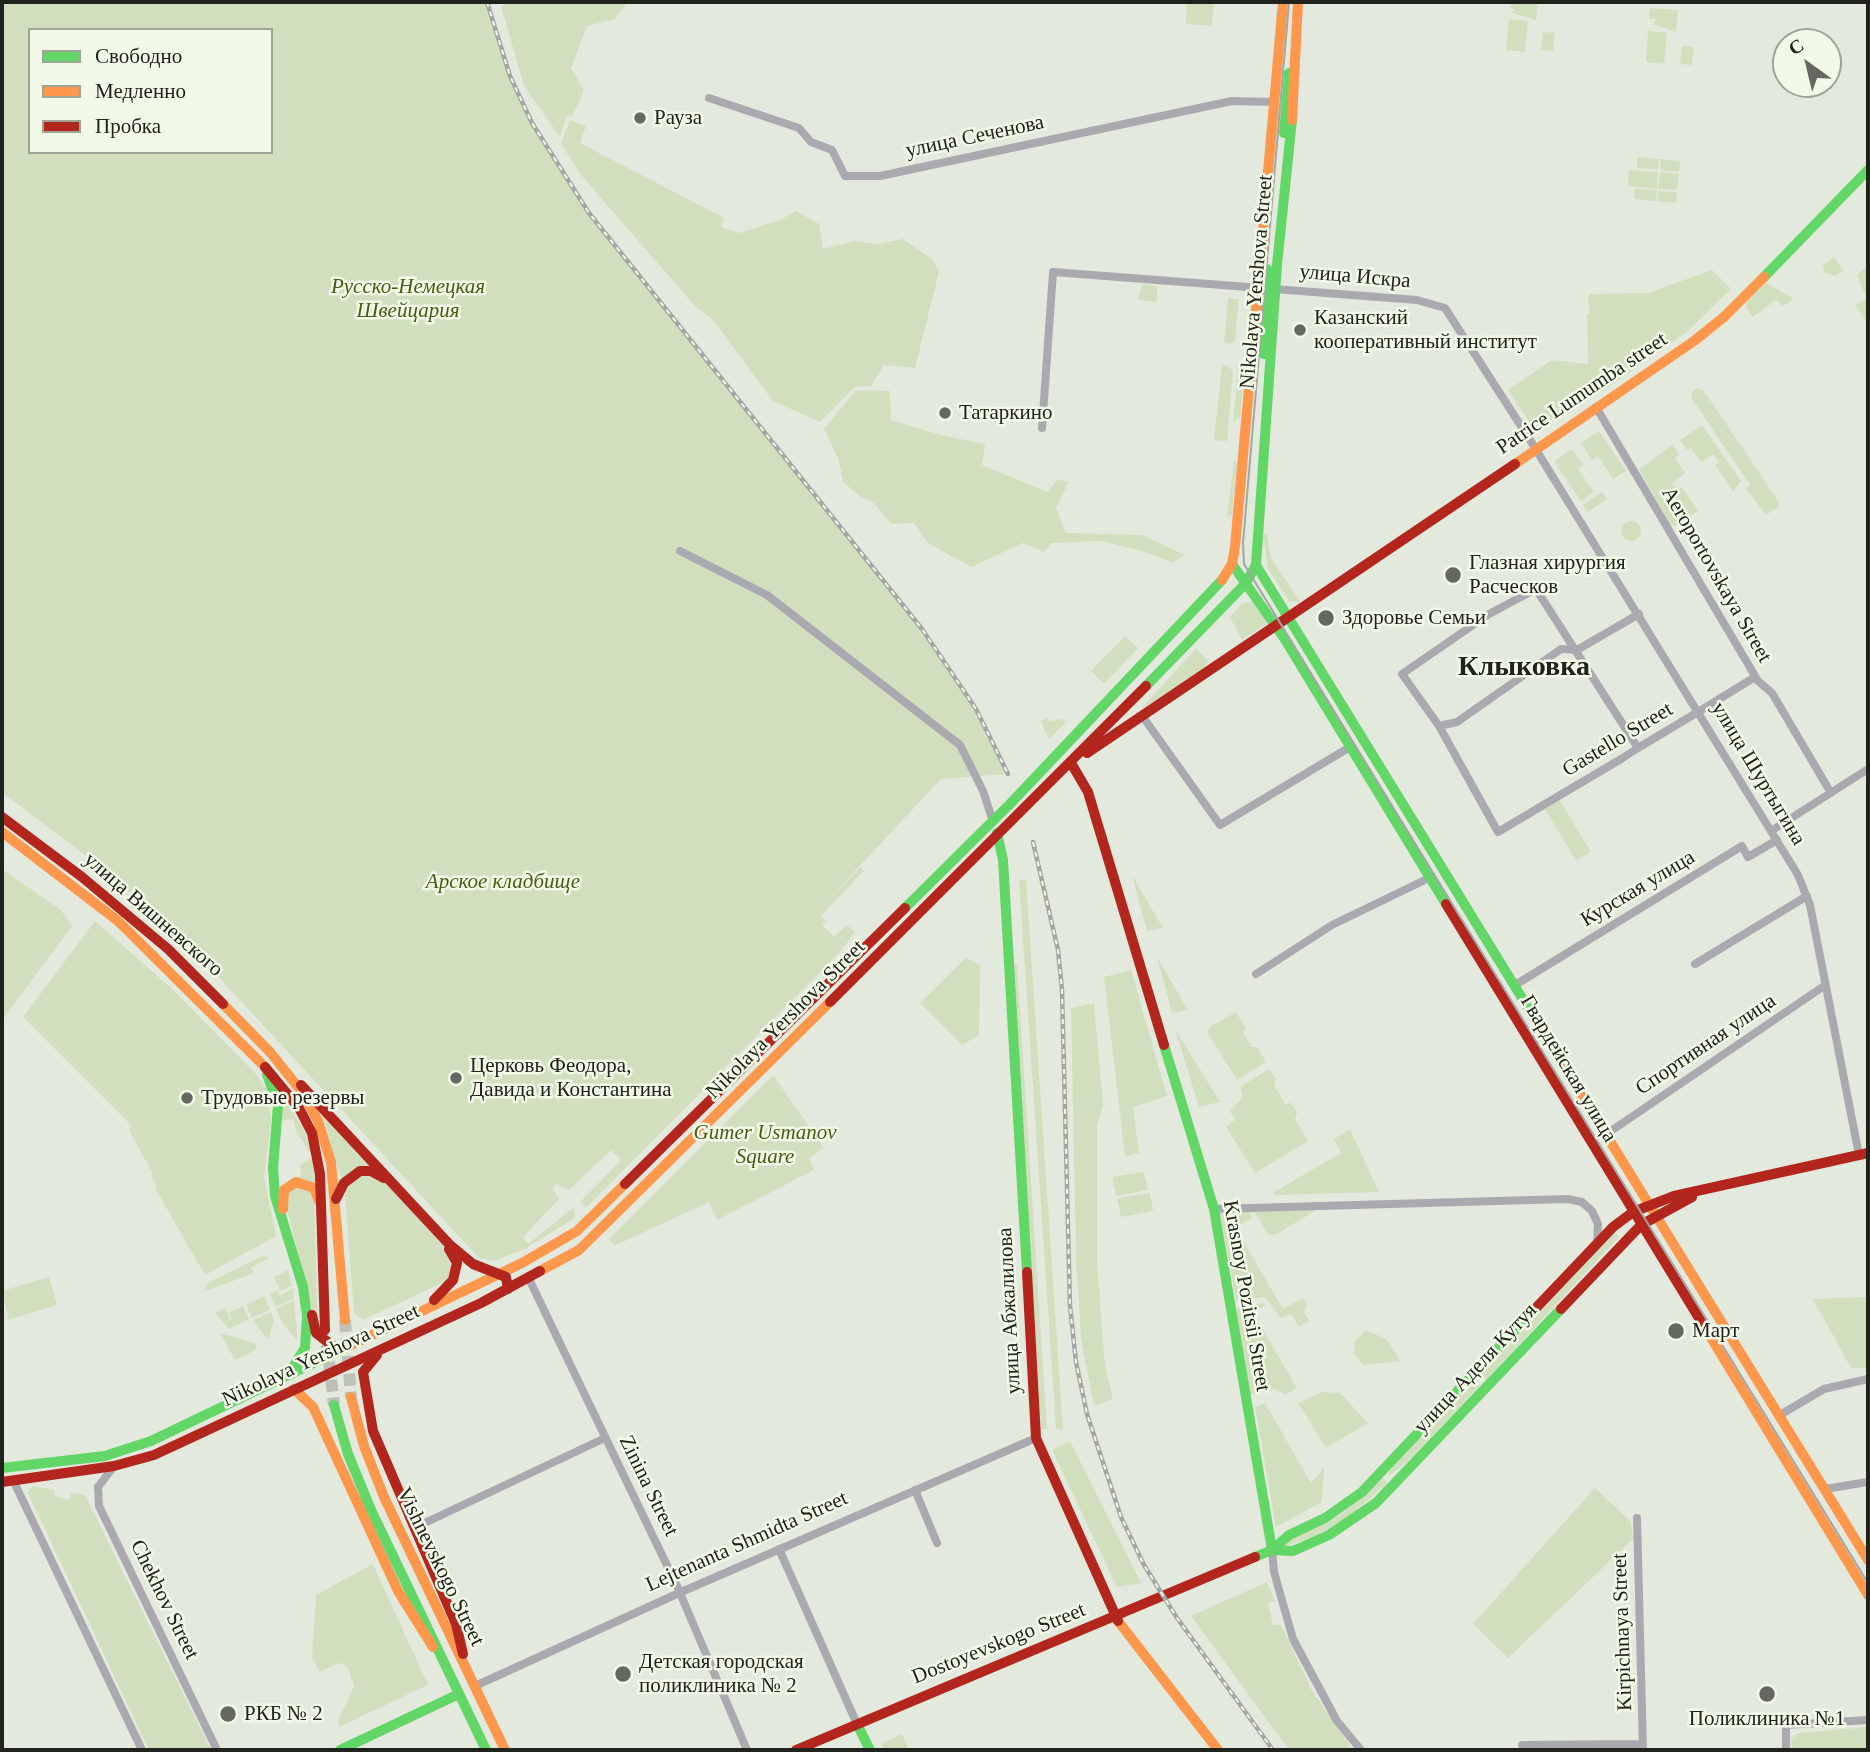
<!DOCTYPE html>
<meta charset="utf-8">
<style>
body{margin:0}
#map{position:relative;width:1870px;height:1752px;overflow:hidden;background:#e4e9de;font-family:"Times New Roman",serif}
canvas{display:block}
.frame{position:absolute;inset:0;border:4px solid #20231c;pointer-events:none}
.legend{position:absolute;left:28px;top:28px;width:245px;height:126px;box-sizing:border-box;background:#f2fae7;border:2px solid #9ea496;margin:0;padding:9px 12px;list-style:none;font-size:21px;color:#20231c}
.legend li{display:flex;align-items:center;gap:14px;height:35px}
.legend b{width:35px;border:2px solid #9ea496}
.north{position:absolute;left:1772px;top:28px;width:70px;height:70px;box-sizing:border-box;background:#f2fae7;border:2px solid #9ea496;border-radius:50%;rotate:326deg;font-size:19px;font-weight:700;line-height:28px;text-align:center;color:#20231c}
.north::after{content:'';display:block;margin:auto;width:24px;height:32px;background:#656860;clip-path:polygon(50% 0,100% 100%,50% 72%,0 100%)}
</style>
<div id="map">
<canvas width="1870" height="1752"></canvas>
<div class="frame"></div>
<ul class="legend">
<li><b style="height:9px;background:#63d668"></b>Свободно</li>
<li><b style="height:9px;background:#ff974d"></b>Медленно</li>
<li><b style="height:9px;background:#b3261e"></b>Пробка</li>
</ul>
<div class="north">С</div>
</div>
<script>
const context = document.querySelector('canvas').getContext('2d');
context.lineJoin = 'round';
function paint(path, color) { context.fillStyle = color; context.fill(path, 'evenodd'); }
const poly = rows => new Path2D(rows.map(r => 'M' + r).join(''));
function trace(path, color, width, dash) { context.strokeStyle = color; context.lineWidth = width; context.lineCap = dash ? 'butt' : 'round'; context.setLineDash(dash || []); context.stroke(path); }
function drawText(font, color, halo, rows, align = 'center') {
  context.font = font + ' "Times New Roman",serif'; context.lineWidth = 5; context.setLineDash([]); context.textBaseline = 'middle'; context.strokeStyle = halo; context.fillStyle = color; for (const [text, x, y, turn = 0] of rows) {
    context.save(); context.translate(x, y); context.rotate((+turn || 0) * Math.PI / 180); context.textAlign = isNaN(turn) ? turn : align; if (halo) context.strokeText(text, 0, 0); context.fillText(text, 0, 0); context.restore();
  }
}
const green = poly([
 [2,2,487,2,510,75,532,123,589,213,922,629,976,709,1008,774,941,779,826,902,861,867,864,871,821,916,826,921,822,925,834,937,847,925,855,932,841,951,586,1208,580,1202,621,1160,611,1150,569,1190,556,1184,552,1188,559,1199,523,1237,528,1244,573,1208,576,1217,525,1249,494,1261,479,1258,161,915,146,901,141,904,118,880,2,792],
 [30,30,271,30,271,152,30,152],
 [510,2,628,2,615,19,587,26,571,68,584,90,573,115,566,117,560,137,524,86,501,6],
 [1187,2,1214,2,1212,26,1186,24],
 [1511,2,1519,2,1515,8,1520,2,1538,2,1536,20,1512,13,1515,9,1510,8],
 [1650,8,1678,10,1676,32,1653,24,1659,15,1655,19,1649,19],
 [1509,19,1528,21,1525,52,1506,50],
 [1648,31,1667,33,1664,64,1646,62],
 [1543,32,1555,33,1553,51,1541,50],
 [1682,46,1694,47,1692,65,1680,64],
 [570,120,586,126,580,143,724,218,721,227,739,233,780,220,796,211,819,224,823,249,855,241,877,244,903,239,933,260,939,272,915,368,884,365,871,386,855,387,820,422,773,401,713,320,694,305,581,175,561,144],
 [1637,157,1659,159,1658,170,1637,168],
 [1661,159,1680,161,1679,172,1660,170],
 [1629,170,1658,172,1657,189,1628,186],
 [1660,172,1679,174,1677,190,1658,189],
 [1635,189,1657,190,1656,201,1634,199],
 [1658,191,1677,192,1676,203,1657,201],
 [1834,257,1844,271,1835,276,1826,273,1822,266],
 [1868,265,1868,324,1855,305,1867,299,1857,275],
 [1712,270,1731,289,1688,331,1603,391,1598,388,1535,431,1508,390,1552,360,1588,364,1587,314,1590,313,1588,300,1590,294,1648,293],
 [1766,283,1794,299,1783,306,1776,300,1753,317,1746,308,1748,301],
 [1142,284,1157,286,1157,302,1138,300],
 [1228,298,1239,299,1235,340,1231,344,1224,343],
 [1222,365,1229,366,1233,372,1227,441,1214,440],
 [1238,368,1241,368,1243,386,1241,407,1240,417,1233,422],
 [1696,388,1704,391,1779,502,1778,507,1766,515,1746,489,1750,485,1692,399,1691,393],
 [856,390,890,391,891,420,941,435,985,444,982,465,1048,492,1057,480,1069,481,1056,508,1066,533,1142,535,1185,555,1173,563,1142,551,1100,541,1051,543,1044,552,1023,543,971,567,928,543,914,523,891,524,874,503,861,497,843,482,839,460,824,429],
 [1702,425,1741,481,1733,491,1715,465,1719,462,1714,454,1701,462,1691,448,1687,450,1680,440],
 [1599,431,1626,471,1613,479,1598,456,1592,460,1581,443],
 [1672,445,1679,455,1675,458,1685,473,1672,483,1677,490,1682,487,1698,511,1674,526,1670,525,1639,469],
 [1572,449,1583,465,1578,469,1594,492,1581,501,1554,461],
 [1234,461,1237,464,1232,514,1227,517],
 [1602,492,1607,499,1588,512,1583,505],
 '1621 531a10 10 0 1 1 20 0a10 10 0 1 1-20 0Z',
 [1263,534,1267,534,1271,558,1301,603,1289,601,1268,569],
 [1252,602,1266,619,1266,624,1242,640,1230,617,1242,603],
 [1125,636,1138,648,1104,684,1091,671],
 [1196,648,1208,661,1204,670,1141,709],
 [1046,717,1049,721,1063,719,1066,722,1049,739,1041,722],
 [1559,799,1591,852,1576,860,1544,808],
 [2,869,61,910,72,926,2,1020],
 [1132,875,1163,928,1147,931],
 [1026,879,1063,1430,1056,1429,1019,880],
 [95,921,170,987,256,1074,268,1092,271,1121,264,1177,276,1236,205,1275,155,1188,157,1186,151,1175,153,1174,129,1130,132,1126,23,1017],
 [1157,957,1188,1010,1172,1013],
 [966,958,980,965,979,1035,962,1045,920,1003],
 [1012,964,1017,964,1047,1429,1041,1429],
 [1131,970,1167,1096,1133,1107,1139,1153,1125,1156,1104,977],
 [1094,1003,1103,1105,1097,1126,1097,1264,1105,1365,1113,1399,1094,1406,1081,1339,1076,1255,1071,1008],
 [1236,1012,1246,1029,1243,1033,1251,1047,1257,1047,1266,1062,1237,1080,1207,1032,1211,1026],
 [1175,1029,1220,1102,1199,1107],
 [1269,1069,1276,1079,1274,1085,1285,1104,1291,1103,1297,1113,1295,1119,1308,1141,1255,1173,1226,1127,1235,1120,1230,1111,1243,1097,1240,1087],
 [773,1075,824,1148,809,1158,814,1170,717,1220,709,1202,614,1246,609,1239],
 [278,1091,302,1126,314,1156,318,1184,284,1184,301,1176,300,1165,313,1157,297,1133,293,1119,281,1121],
 [320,1108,378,1171,342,1180],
 [1350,1129,1379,1192,1275,1195,1274,1192,1341,1153,1334,1139],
 [1144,1172,1148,1190,1116,1196,1112,1177],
 [361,1173,381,1178,443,1246,453,1271,446,1281,363,1320,354,1314,345,1192],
 [306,1186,314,1194,318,1332,285,1201,291,1188],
 [1150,1193,1153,1211,1121,1217,1117,1198],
 [1315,1208,1315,1211,1277,1234,1269,1235,1253,1210],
 [1249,1211,1252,1218,1235,1227,1283,1309,1303,1298,1307,1305,1304,1312,1309,1321,1299,1327,1291,1314,1281,1318,1265,1297,1236,1301,1220,1213],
 [1615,1233,1619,1237,1486,1380,1480,1375],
 [262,1256,269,1258,251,1267,254,1273,203,1292,208,1283],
 [288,1270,292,1286,280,1291,274,1277],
 [49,1277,57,1305,9,1320,2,1291],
 [293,1288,294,1298,276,1307,270,1294,277,1290,280,1296],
 [264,1296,270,1310,252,1318,246,1305],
 [1868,1297,1868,1368,1851,1368,1813,1299],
 [294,1300,297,1333,297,1340,283,1324,276,1309],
 [1264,1303,1265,1306,1253,1313,1297,1388,1285,1395,1275,1389,1250,1395,1236,1309],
 [243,1306,249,1319,229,1329,215,1313,225,1308,230,1320,237,1316,231,1318,229,1313],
 [271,1312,274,1321,268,1340,253,1320],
 [1366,1330,1386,1339,1400,1361,1363,1365,1354,1353,1355,1341],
 [220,1333,255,1343,256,1350,235,1360],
 [1474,1382,1480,1386,1408,1461,1390,1475,1388,1472],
 [1322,1392,1340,1393,1368,1423,1326,1448,1298,1403],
 [1265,1403,1311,1483,1324,1468,1322,1502,1276,1527,1255,1407],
 [1070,1441,1141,1583,1117,1587,1052,1450],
 [1383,1478,1388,1483,1346,1519,1317,1535,1286,1546,1286,1541,1342,1514],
 [32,1486,55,1490,55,1496,69,1500,71,1493,85,1495,211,1750,149,1750,28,1493],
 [1595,1488,1631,1522,1633,1539,1508,1658,1473,1624],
 [373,1564,428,1685,339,1727,339,1719,354,1686,347,1666,338,1663,320,1672,312,1657,316,1595],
 [1267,1582,1275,1601,1268,1603,1273,1625,1281,1625,1311,1689,1353,1750,1289,1750,1191,1616],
 [1868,1727,1868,1750,1792,1750,1791,1739,1798,1733],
 [902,1734,909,1750,885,1750,881,1744]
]);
const primaryTunnel = poly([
 [345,1320,351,1397],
 [327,1344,334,1405]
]);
const street = poly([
 [709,98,799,128,811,142,832,150,845,176,880,176,1232,101,1275,102],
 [1596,407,1758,681,1772,693,1831,793],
 [1042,428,1053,272,1417,300,1445,308,1530,440,1798,875,1810,905,1859,1155],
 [680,551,767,595,960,745,983,791,993,821],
 [1143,717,1220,825,1350,747],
 [1439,726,1457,722,1561,649,1577,650,1639,614],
 [1638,748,1536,589,1489,614,1402,674,1439,726,1498,832,1621,759,1638,748,1703,709,1755,677],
 [1771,831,1868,769],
 [1695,964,1807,896],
 [1256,974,1332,925,1429,878],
 [1515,985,1742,846,1748,857,1777,840],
 [1608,1133,1824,986],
 [1214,1209,1568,1199,1582,1202,1592,1211,1598,1224,1597,1244],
 [529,1279,677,1586,747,1750],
 [1780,1415,1824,1389,1868,1379],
 [114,1466,98,1487,99,1506,217,1750],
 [13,1480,142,1750],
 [1825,1489,1868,1482],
 [915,1490,937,1543],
 [1637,1518,1643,1750],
 [414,1528,605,1438],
 [779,1549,857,1724],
 [1272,1550,1274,1572,1293,1639,1337,1721,1361,1750],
 [475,1686,679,1593,1036,1438],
 [1522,1745,1643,1744],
 [1786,1750,1786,1725,1868,1720]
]);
const fast = poly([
 [1284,133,1289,73],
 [1764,277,1868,170],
 [1264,354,1267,269],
 [1232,564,1284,638,1446,904],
 [1256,565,1565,1068],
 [1146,686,1246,583,1256,565,1277,265,1292,120],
 [997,833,1003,860,1027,1272],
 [905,908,1010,804,1222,580],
 [1164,1045,1214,1209,1272,1550],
 [267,1074,278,1106,273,1168,275,1196,303,1287,307,1316,305,1348,288,1375],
 [334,1405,348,1454,371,1510,486,1750],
 [2,1468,105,1456,151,1441,349,1346],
 [1272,1550,1293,1551,1329,1535,1376,1503,1561,1309],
 [1255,1557,1272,1550,1289,1535,1325,1518,1362,1492,1535,1309],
 [857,1724,870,1750],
 [340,1750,459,1694]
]);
const slow = poly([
 [1292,120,1298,2],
 [1515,464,1694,341,1724,317,1764,277],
 [1222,580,1232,564,1235,547,1283,2],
 [2,832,118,921,265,1067],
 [223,1004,270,1052,302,1092,318,1121,331,1162,345,1320],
 [1565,1068,1868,1560],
 [283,1209,284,1190,296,1182,314,1188,319,1201],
 [540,1271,579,1250,830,1002],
 [1702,1323,1868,1595],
 [349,1346,522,1263,577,1231,625,1184],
 [294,1389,313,1407,398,1591,433,1647],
 [351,1397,364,1446,384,1497,505,1750],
 [1118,1621,1218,1750]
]);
const jam = poly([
 [1087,753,1515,464],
 [1071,763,1088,792,1164,1045],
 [2,817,82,877,168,949,223,1004],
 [1446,904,1702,1323],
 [830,1002,1146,686],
 [265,1067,299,1108,312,1133,320,1174,325,1330],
 [301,1085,449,1244,473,1264,506,1277,508,1289],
 [625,1184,905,908],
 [336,1199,344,1183,360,1171,371,1171,384,1178],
 [1027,1272,1036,1438,1118,1621],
 [434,1300,453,1280,457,1263,449,1249],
 [1535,1309,1613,1227,1633,1212,1674,1196,1868,1153],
 [1561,1309,1641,1225,1692,1197],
 [312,1315,316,1333,338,1350],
 [377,1355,363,1372,373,1431,456,1624,463,1654],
 [2,1482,114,1466,154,1455,481,1303,540,1271],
 [796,1750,1255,1557]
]);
const tram = poly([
 [1289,2,1243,543,1244,564,1868,1583]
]);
const rail = poly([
 [487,2,510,76,532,123,589,213,922,629,976,709,1008,774],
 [1033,842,1058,950,1062,990,1070,1306,1076,1362,1087,1414,1121,1517,1144,1565,1177,1618,1273,1750]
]);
const markers = [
 [640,118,7,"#656860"],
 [1300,330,7,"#656860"],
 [945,413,7,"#656860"],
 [1453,575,9,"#656860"],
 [1326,618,9,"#656860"],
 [456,1078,7,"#656860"],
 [187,1098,7,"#656860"],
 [1676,1331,9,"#656860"],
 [623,1674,9,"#656860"],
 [1767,1694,9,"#656860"],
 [228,1714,9,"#656860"]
];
const poiNames = [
 ["Рауза",654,118],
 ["Казанский",1314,318],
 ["кооперативный институт",1314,342],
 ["Татаркино",959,413],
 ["Глазная хирургия",1469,563],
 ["Расческов",1469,587],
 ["Здоровье Семьи",1342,618],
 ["Церковь Феодора,",470,1066],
 ["Давида и Константина",470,1090],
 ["Трудовые резервы",201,1098],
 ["Март",1692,1331],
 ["Детская городская",639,1662],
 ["поликлиника № 2",639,1686],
 ["РКБ № 2",244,1714],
 ["Поликлиника №1",1767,1719,"center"]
];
const streetNames = [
 ["улица Сеченова",975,137,-12],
 ["улица Искра",1355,277,5],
 ["Nikolaya Yershova Street",1257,282,-85],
 ["Patrice Lumumba street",1582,394,-34],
 ["Aeroportovskaya Street",1716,575,60],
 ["Gastello Street",1618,740,-31],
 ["улица Шуртыгина",1758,774,59],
 ["Курская улица",1638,889,-31],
 ["улица Вишневского",153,915,41],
 ["Nikolaya Yershova Street",786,1020,-45],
 ["Спортивная улица",1706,1045,-34],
 ["Гвардейская улица",1568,1069,59],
 ["Krasnoy Pozitsii Street",1246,1296,80],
 ["улица Абжалилова",1010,1311,-93],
 ["Nikolaya Yershova Street",321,1356,-25],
 ["улица Аделя Кутуя",1476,1369,-47],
 ["Zinina Street",648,1486,64],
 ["Lejtenanta Shmidta Street",747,1542,-24],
 ["Vishnevskogo Street",440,1567,64],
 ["Chekhov Street",164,1600,64],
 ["Kirpichnaya Street",1623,1632,-92],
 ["Dostoyevskogo Street",999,1644,-22]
];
const parkNames = [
 ["Русско-Немецкая",408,287],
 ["Швейцария",408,311],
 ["Арское кладбище",503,882],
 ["Gumer Usmanov",765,1133],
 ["Square",765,1157]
];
const districtNames = [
 ["Клыковка",1524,668]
];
paint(green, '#d1dfbf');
trace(primaryTunnel, '#bdc1b7', 12, [12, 6]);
trace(street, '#aba9b0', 8);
trace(fast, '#63d668', 10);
trace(slow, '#ff974d', 10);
trace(jam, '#b3261e', 10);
trace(tram, '#a4a6a4', 2);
trace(rail, '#a4a6a4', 4.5);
trace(rail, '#f2fae7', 2, [5]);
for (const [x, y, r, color] of markers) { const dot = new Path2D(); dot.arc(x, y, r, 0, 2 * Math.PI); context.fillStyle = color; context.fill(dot); trace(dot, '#f2fae7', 2.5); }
drawText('21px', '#20231c', '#f2fae7', poiNames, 'left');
drawText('21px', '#20231c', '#f2fae7', streetNames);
drawText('italic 21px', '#455e11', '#f2fae7', parkNames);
drawText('bold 28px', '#20231c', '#f2fae7', districtNames);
</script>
